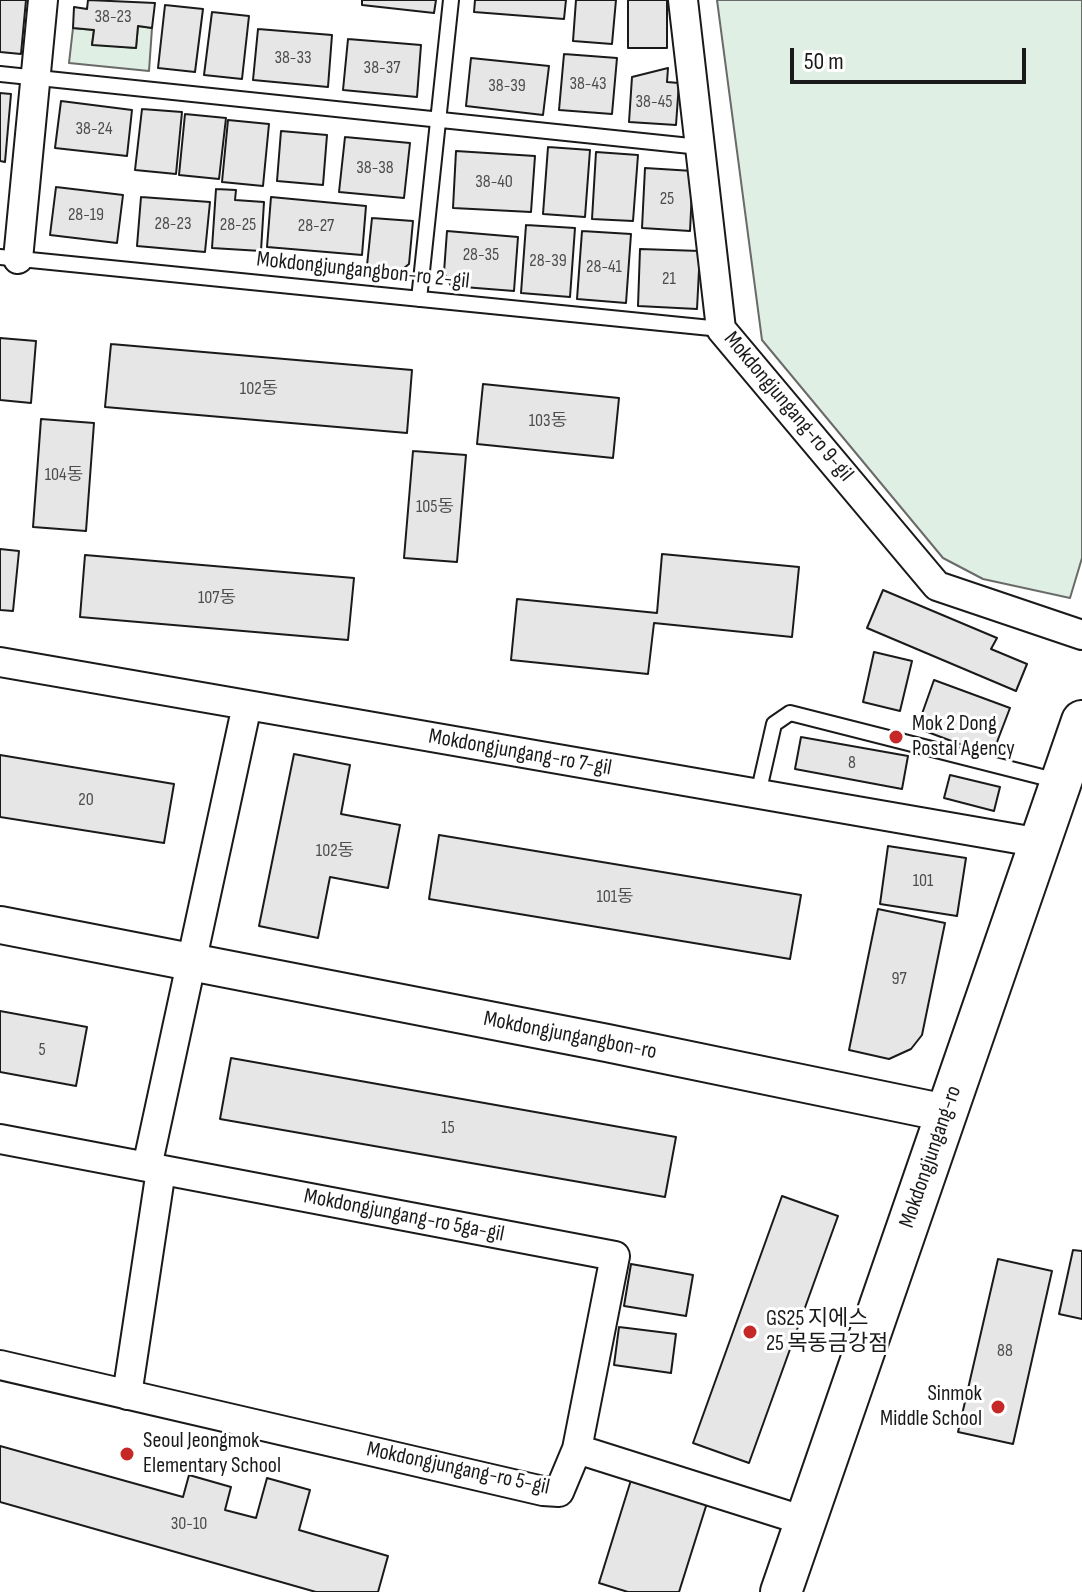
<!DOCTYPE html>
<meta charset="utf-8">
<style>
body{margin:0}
#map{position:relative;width:1082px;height:1592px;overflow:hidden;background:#fff;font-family:"Sofia Sans Condensed",sans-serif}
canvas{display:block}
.scale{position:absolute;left:790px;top:48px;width:236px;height:36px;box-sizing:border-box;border:4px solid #1a1a1a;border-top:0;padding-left:10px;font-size:24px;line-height:28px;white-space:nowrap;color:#1a1a1a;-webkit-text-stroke:6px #fff;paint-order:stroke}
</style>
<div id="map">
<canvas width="1082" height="1592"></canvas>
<div class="scale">50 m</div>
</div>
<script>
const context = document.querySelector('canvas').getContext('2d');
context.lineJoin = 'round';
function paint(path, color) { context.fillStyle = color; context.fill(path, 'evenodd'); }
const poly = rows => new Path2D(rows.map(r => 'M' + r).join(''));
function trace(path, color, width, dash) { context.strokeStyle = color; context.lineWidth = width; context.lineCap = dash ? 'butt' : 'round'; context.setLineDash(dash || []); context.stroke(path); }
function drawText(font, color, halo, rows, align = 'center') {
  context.font = font + ' "Sofia Sans Condensed","Noto Sans KR",sans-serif'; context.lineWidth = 6; context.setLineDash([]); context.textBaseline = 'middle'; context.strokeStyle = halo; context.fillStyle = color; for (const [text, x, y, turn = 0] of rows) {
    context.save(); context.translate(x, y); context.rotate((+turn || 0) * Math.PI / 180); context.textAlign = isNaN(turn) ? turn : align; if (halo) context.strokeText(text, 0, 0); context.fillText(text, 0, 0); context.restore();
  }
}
const green = poly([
 [717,0,1082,0,1082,558,1070,598,983,579,943,558,762,340,717,0],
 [138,26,152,28,149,71,69,63,73,28,94,30,92,44,136,48,138,26]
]);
const building = poly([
 [0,0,26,0,21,54,0,52,0,0],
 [88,0,155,3,152,28,138,26,136,48,92,45,94,30,73,28,74,7,87,9,88,0],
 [362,0,436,0,434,13,362,5,362,0],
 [475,0,566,0,564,19,474,12,475,0],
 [576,0,616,0,612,44,573,41,576,0],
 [628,0,667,0,667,48,628,48,628,0],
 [165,5,203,9,195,72,158,68,165,5],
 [212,12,249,16,242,79,204,75,212,12],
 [258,29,332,35,328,87,253,80,258,29],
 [348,39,421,45,417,97,343,90,348,39],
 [564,54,617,58,612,114,559,110,564,54],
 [471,58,549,66,543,115,466,106,471,58],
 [668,68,667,82,679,83,676,125,629,122,632,77,668,68],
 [0,93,11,94,5,162,0,161,0,93],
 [61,101,132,110,127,156,55,148,61,101],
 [142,109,182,112,176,174,135,170,142,109],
 [185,114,226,118,219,179,179,175,185,114],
 [228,120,269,124,263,186,222,182,228,120],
 [281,131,327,135,323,185,277,181,281,131],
 [345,137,410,143,404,198,339,192,345,137],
 [548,147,590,150,585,217,543,214,548,147],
 [456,151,535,156,531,212,453,208,456,151],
 [596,152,638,155,633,221,592,219,596,152],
 [645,168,693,171,690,231,642,228,645,168],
 [56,187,123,195,117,243,50,235,56,187],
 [216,189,236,190,235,200,264,202,261,251,212,248,216,189],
 [141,197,210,202,205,252,137,246,141,197],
 [271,197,366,206,362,255,267,247,271,197],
 [372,218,413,221,409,264,392,278,366,275,372,218],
 [526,225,575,228,570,297,521,293,526,225],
 [447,231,518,237,514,291,451,286,444,272,447,231],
 [582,231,631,234,626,303,577,299,582,231],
 [640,249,700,251,697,309,638,306,640,249],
 [0,338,36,341,31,403,0,400,0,338],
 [111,344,412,370,407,433,105,407,111,344],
 [483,384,619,398,613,458,477,444,483,384],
 [41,419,94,423,86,531,33,527,41,419],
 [413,451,466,455,457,562,404,558,413,451],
 [0,549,19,551,13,611,0,610,0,549],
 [662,554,799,567,792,637,654,623,648,674,511,660,517,599,657,613,662,554],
 [85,555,354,578,348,640,80,617,85,555],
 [883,590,997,638,991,649,1027,664,1016,691,867,628,883,590],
 [874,652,912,661,900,711,863,702,874,652],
 [934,680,1010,708,997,742,978,751,917,728,934,680],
 [801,737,908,756,902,789,795,769,801,737],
 [294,754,350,765,341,814,400,825,388,888,330,877,318,938,259,926,294,754],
 [0,755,174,784,164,843,0,817,0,755],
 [950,775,1000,787,994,811,944,798,950,775],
 [439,835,801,895,790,959,429,899,439,835],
 [888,846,966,858,957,916,880,904,888,846],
 [878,909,945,923,922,1035,911,1049,889,1059,849,1050,878,909],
 [0,1011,87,1027,76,1086,0,1072,0,1011],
 [231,1058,676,1137,665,1197,220,1119,231,1058],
 [782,1196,838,1216,749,1463,693,1443,782,1196],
 [1073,1250,1082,1251,1082,1319,1059,1314,1073,1250],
 [998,1259,1052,1271,1013,1444,958,1432,998,1259],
 [631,1264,693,1275,686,1316,624,1306,631,1264],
 [619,1327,676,1334,671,1373,614,1365,619,1327],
 [0,1446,183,1497,189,1475,231,1487,225,1510,256,1518,267,1478,310,1490,299,1530,388,1556,378,1592,316,1592,0,1502,0,1446],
 [631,1480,707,1503,679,1592,628,1592,599,1583,631,1480]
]);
const service = poly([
 [0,74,700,147],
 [0,257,721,329],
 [419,299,451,0],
 [758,794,774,724,790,713,1058,781]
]);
const minor = poly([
 [683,0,721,329,937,586,1082,635],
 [18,259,43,0],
 [0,662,1041,843],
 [0,1139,615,1256,577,1449],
 [147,1167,247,705],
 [0,1365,543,1491,559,1492,577,1449,805,1521],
 [127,1395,161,1170]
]);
const tertiary = poly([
 [0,925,607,1043,946,1113]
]);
const secondary = poly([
 [781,1592,1082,721]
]);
const markers = [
 [896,737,8,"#c62828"],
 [750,1332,8,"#c62828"],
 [998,1407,8,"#c62828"],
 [127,1454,8,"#c62828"]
];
const numberNames = [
 ["38-23",113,17],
 ["38-33",293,58],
 ["38-37",382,68],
 ["38-43",588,84],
 ["38-39",507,86],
 ["38-45",654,102],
 ["38-24",94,129],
 ["38-38",375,168],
 ["38-40",494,182],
 ["25",667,199],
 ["28-19",86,215],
 ["28-23",173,224],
 ["28-25",238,225],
 ["28-27",316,226],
 ["28-35",481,255],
 ["28-39",548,261],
 ["28-41",604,267],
 ["21",669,279],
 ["102동",259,389],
 ["103동",548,421],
 ["104동",64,475],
 ["105동",435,507],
 ["107동",217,598],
 ["8",852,763],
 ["20",86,800],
 ["102동",335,851],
 ["101",923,881],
 ["101동",615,897],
 ["97",899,979],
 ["5",42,1050],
 ["15",448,1128],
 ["88",1005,1351],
 ["30-10",189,1524]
];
const streetNames = [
 ["Mokdongjungangbon-ro 2-gil",363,271,6],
 ["Mokdongjungang-ro 9-gil",788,407,50],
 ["Mokdongjungang-ro 7-gil",520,753,10],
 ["Mokdongjungangbon-ro",570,1036,11],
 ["Mokdongjungang-ro",931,1157,-71],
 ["Mokdongjungang-ro 5ga-gil",404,1216,11],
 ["Mokdongjungang-ro 5-gil",458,1469,12]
];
const poiNames = [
 ["Mok 2 Dong",912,724],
 ["Postal Agency",912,749],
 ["GS25 지에스",766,1319],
 ["25 목동금강점",766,1344],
 ["Sinmok",982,1394,"right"],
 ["Middle School",982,1419,"right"],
 ["Seoul Jeongmok",143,1441],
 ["Elementary School",143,1466]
];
paint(green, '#e0efe3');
trace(green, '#6a6a6a', 2);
paint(building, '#e6e6e6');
trace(building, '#1a1a1a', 2);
trace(service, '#1a1a1a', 18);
trace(minor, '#1a1a1a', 32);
trace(tertiary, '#1a1a1a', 40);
trace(secondary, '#1a1a1a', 44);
trace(service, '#fff', 14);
trace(minor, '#fff', 28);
trace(tertiary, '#fff', 36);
trace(secondary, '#fff', 40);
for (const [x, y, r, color] of markers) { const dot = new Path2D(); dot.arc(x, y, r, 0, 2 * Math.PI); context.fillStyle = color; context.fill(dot); trace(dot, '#fff', 3); }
drawText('18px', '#4d4d4d', null, numberNames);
drawText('22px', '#1a1a1a', '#fff', streetNames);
drawText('22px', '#1a1a1a', '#fff', poiNames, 'left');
</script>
